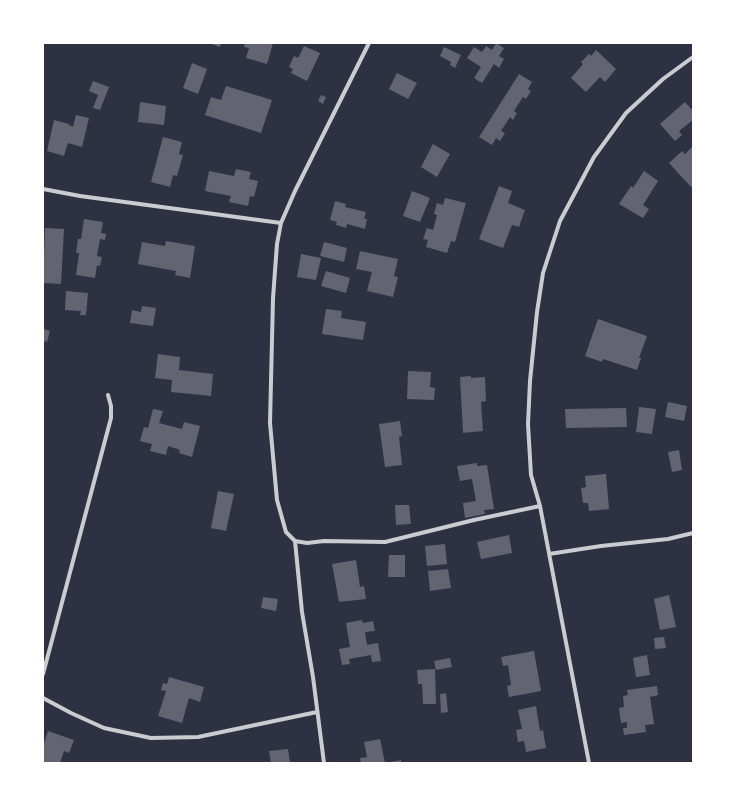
<!DOCTYPE html>
<style>
body{margin:0}
#map{position:relative;width:736px;height:806px;overflow:hidden;background:#2d3142;font-family:Mulish,sans-serif}
canvas{display:block}
.frame{position:absolute;inset:0;border:44px solid #fff;pointer-events:none}
</style>
<div id="map">
<canvas width="736" height="806"></canvas>
<div class="frame"></div>
</div>
<script>
const context = document.querySelector('canvas').getContext('2d');
context.lineJoin = 'round';
function paint(path, color) { context.fillStyle = color; context.fill(path, 'evenodd'); }
const poly = rows => new Path2D(rows.map(r => 'M' + r).join(''));
function trace(path, color, width, dash) { context.strokeStyle = color; context.lineWidth = width; context.lineCap = dash ? 'butt' : 'round'; context.setLineDash(dash || []); context.stroke(path); }
const building = poly([
 [209,43,221,43,220,47],
 [245,43,273,43,267,64,246,58,249,48,244,47],
 [496,43,504,48,499,56,504,59,499,68,494,64,482,83,474,78,481,67,467,58,474,47,482,52,486,46,492,50],
 [304,46,320,53,307,81,291,73,293,69,289,67,294,56,298,58],
 [444,47,461,55,455,68,450,65,451,62,440,56],
 [596,50,616,69,605,82,600,77,586,92,571,78,583,64,581,62,589,54,591,56],
 [192,63,207,69,198,94,183,88],
 [397,73,417,83,408,99,389,89],
 [519,74,532,82,528,89,531,91,526,99,523,97,514,111,517,113,513,120,510,117,501,131,505,133,500,141,496,138,492,145,479,137],
 [93,81,109,87,100,110,93,108,98,95,89,91],
 [226,86,272,100,261,133,205,115,211,97,221,100],
 [321,95,326,97,323,104,318,101],
 [140,102,166,106,164,125,138,122],
 [685,102,693,111,693,120,679,131,682,135,675,141,660,124],
 [76,115,89,118,82,147,68,143,64,156,47,151,54,120,69,124,69,125,73,127],
 [163,137,182,142,179,154,183,155,177,176,173,175,170,187,151,182],
 [433,144,450,154,437,177,421,167],
 [693,146,693,186,691,187,669,163,682,151,685,154],
 [236,169,251,172,249,179,258,181,254,197,250,196,248,206,229,202,231,196,205,191,209,171,234,176],
 [644,171,658,181,643,205,649,209,643,218,619,204,631,186,633,188],
 [499,186,512,191,508,203,525,210,519,227,512,225,503,248,479,239],
 [412,191,430,198,420,222,403,216],
 [445,198,466,203,455,242,451,241,447,253,426,247,428,240,423,239,427,228,433,230,437,215,434,214,437,203,443,205],
 [335,201,346,204,345,207,366,212,364,219,367,219,365,229,347,224,346,228,336,225,337,222,330,220],
 [84,219,103,222,101,233,106,234,105,240,100,239,97,256,102,257,100,266,97,265,95,278,76,275,79,253,76,253,78,239,81,239],
 [45,228,64,229,61,284,43,283],
 [166,241,195,246,190,278,175,275,176,271,138,264,142,242,165,246],
 [324,242,347,248,344,262,320,256],
 [360,251,398,259,394,276,398,277,393,297,367,291,372,272,356,269],
 [301,254,321,258,316,280,297,277],
 [326,271,350,278,346,293,321,286],
 [66,291,88,293,86,315,80,315,81,311,65,310],
 [142,306,156,308,153,326,130,323,132,310,141,312],
 [326,309,342,311,341,318,366,322,363,340,322,334],
 [598,319,647,336,639,358,641,358,637,370,603,359,602,362,585,356],
 [43,329,50,331,47,342,43,341],
 [158,354,180,357,179,370,213,374,211,396,171,392,172,380,155,378],
 [408,371,431,372,430,387,435,388,434,400,407,399],
 [471,376,471,378,485,377,486,401,481,402,483,431,463,433,460,377],
 [668,402,687,406,684,421,665,417],
 [639,407,656,409,652,434,636,432],
 [626,408,627,427,566,428,565,409],
 [153,409,163,411,159,423,182,429,184,422,200,426,192,457,179,453,180,450,168,446,166,455,150,451,152,444,140,441,144,427,148,428],
 [400,421,402,436,399,437,402,465,385,467,379,424],
 [679,450,682,470,672,472,668,452],
 [477,463,477,466,487,465,494,509,484,510,485,514,465,518,463,503,476,501,472,479,460,481,457,466],
 [606,474,609,509,589,511,588,503,583,503,581,488,586,487,585,476],
 [218,491,234,494,226,531,211,528],
 [395,505,409,505,411,524,396,525],
 [509,535,512,553,481,559,477,542],
 [445,544,447,564,427,566,425,546],
 [389,555,405,555,405,577,388,577],
 [356,560,360,587,364,586,366,599,339,602,332,564],
 [448,569,451,588,430,591,428,571],
 [669,595,676,627,660,630,654,599],
 [263,597,278,599,276,611,261,608],
 [362,620,363,623,373,621,375,631,365,632,367,645,378,643,381,661,372,662,371,655,349,659,350,664,342,665,339,649,350,647,346,623],
 [664,637,666,648,655,649,654,638],
 [534,651,541,691,509,697,507,686,511,685,508,665,503,666,501,657],
 [647,655,650,675,636,677,633,658],
 [450,658,452,667,436,670,434,661],
 [435,669,436,704,423,704,422,684,418,684,417,670],
 [169,677,204,687,200,702,189,698,182,723,158,716,166,691,161,690,163,683,167,684],
 [657,686,658,695,650,697,654,724,645,725,646,732,624,735,623,728,627,728,627,722,621,723,619,708,624,707,623,696,628,695,627,690],
 [446,693,448,712,441,713,440,694],
 [536,706,540,731,543,730,546,748,526,752,524,741,518,742,516,730,522,729,518,710],
 [48,731,74,740,69,753,64,751,60,763,43,763,43,746],
 [380,739,385,763,361,763,360,758,367,757,364,742],
 [288,749,290,763,271,763,269,751],
 [401,760,401,763,391,763,391,762]
]);
const minor = poly([
 [369,43,295,191,281,223,277,244,273,298,270,423,277,500,286,532,295,541,307,543,324,541,385,542,474,520,540,506],
 [43,189,80,196,281,223],
 [295,541,302,612,313,677,324,763],
 [549,554,601,546,668,539,693,533],
 [43,674,111,418,111,406,108,395],
 [43,698,71,713,104,728,151,738,198,737,317,712],
 [589,763,540,506,531,475,528,424,530,381,537,312,543,273,560,221,594,157,626,113,663,79,693,57]
]);
paint(building, '#626471');
trace(minor, '#caccd0', 4);
</script>
